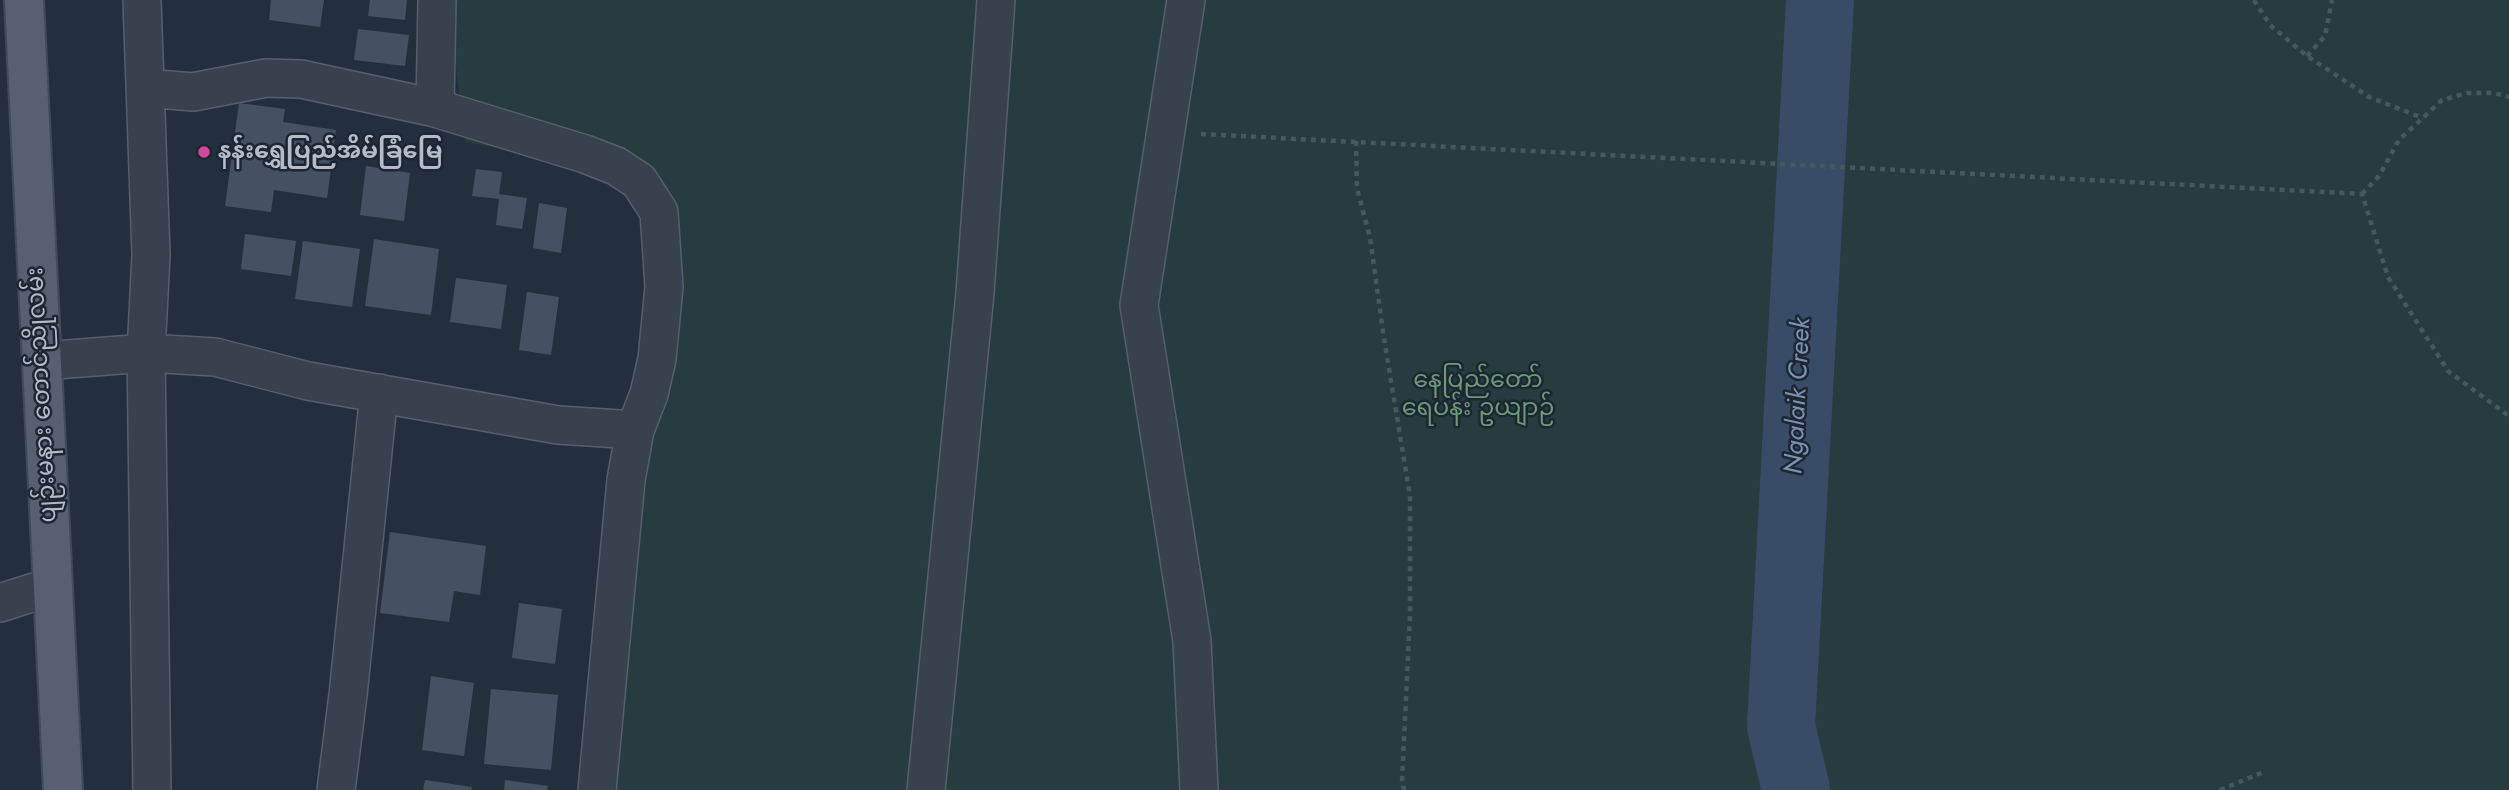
<!DOCTYPE html>
<meta charset="utf-8">
<style>
body{margin:0}
canvas{display:block;background:#242f3e}
</style>
<canvas width="2509" height="790"></canvas>
<script>
const context = document.querySelector('canvas').getContext('2d');
context.lineJoin = 'round';
function paint(path, color) { context.fillStyle = color; context.fill(path, 'evenodd'); }
const poly = rows => new Path2D(rows.map(r => 'M' + r).join(''));
function trace(path, color, width, dash) { context.strokeStyle = color; context.lineWidth = width; context.lineCap = dash ? 'butt' : 'round'; context.setLineDash(dash || []); context.stroke(path); }
function drawText(font, color, halo, rows, align = 'center') {
  context.font = font + ' Jost,"Noto Sans Myanmar",sans-serif'; context.lineWidth = 5; context.setLineDash([]); context.textBaseline = 'middle'; context.strokeStyle = halo; context.fillStyle = color; for (const [text, x, y, turn = 0] of rows) {
    context.save(); context.translate(x, y); context.rotate((+turn || 0) * Math.PI / 180); context.textAlign = isNaN(turn) ? turn : align; if (halo) context.strokeText(text, 0, 0); context.fillText(text, 0, 0); context.restore();
  }
}
const green = poly([
 [448,0,2509,0,2509,790,605,790,659,177,465,142]
]);
const river = poly([
 [1796,790,1781,726,1820,0]
]);
const building = poly([
 [271,0,324,0,320,27,269,20],
 [370,0,407,0,405,20,368,16],
 [358,29,409,35,405,66,354,60],
 [239,103,285,109,283,122,336,130,327,198,274,190,271,212,225,206],
 [366,166,410,173,404,221,360,215],
 [476,169,502,172,499,194,527,198,522,229,496,225,499,199,472,196],
 [539,203,567,208,561,253,533,248],
 [245,234,296,241,291,276,241,269],
 [374,239,439,249,431,315,365,306],
 [303,241,360,249,352,307,295,299],
 [456,278,507,285,501,329,450,322],
 [527,292,559,297,551,355,519,350],
 [390,532,486,546,480,595,454,591,449,622,380,613],
 [519,603,562,609,555,664,512,658],
 [431,676,474,683,464,756,422,750],
 [491,689,558,695,551,770,484,764],
 [425,780,472,787,471,790,423,790],
 [505,780,548,786,547,790,504,790]
]);
const path = poly([
 [2254,0,2270,25,2307,56,2369,97,2423,118],
 [2307,56,2325,36,2332,0],
 [1201,134,2362,194,2388,277,2448,371,2509,416],
 [1356,141,1357,189,1370,237,1383,332,1410,496,1410,616,1402,780,1404,790],
 [2362,194,2379,176,2399,140,2442,100,2467,93,2494,93,2509,97],
 [2220,790,2266,771]
]);
const minor = poly([
 [142,0,151,255,146,353,152,790],
 [1186,0,1139,305,1192,641,1199,790],
 [145,88,193,92,266,78,301,79,435,108,585,154,616,166,639,181,659,212,664,287,657,359,649,394,635,430,626,480,597,790],
 [435,108,437,0],
 [42,361,146,353,215,357,308,381,558,425,635,430],
 [0,603,53,586],
 [336,790,348,695,379,393],
 [926,790,975,293,996,0]
]);
const major = poly([
 [24,0,63,790]
]);
const markers = [
 [204,152,7,"#d1479c"]
];
const poiNames = [
 ["နန်းရွှေပြည်အိမ်ခြံမြေ",218,152]
];
const parkNames = [
 ["နေပြည်တော်",1478,381],
 ["ရေပန်း ဥယျာဉ်",1478,409]
];
const streetNames = [
 ["ပျဉ်းမနား တောင်ညိုလမ်း",43,395,-93]
];
const waterNames = [
 ["Ngalaik Creek",1799,396,-87]
];
paint(green, '#263c3f');
trace(river, '#394c67', 68);
paint(building, '#455162');
trace(minor, '#565f6c', 40);
trace(major, '#414a57', 42);
trace(path, '#44595c', 4.5, [5, 5]);
trace(minor, '#38414e', 37);
trace(major, '#56606e', 38);
for (const [x, y, r, color] of markers) { const dot = new Path2D(); dot.arc(x, y, r, 0, 2 * Math.PI); context.fillStyle = color; context.fill(dot); trace(dot, '#1d2633', 2.5); }
drawText('bold 24px', '#b4bcc9', '#1d2633', poiNames, 'left');
drawText('24px', '#6b9a76', '#1d2633', parkNames);
drawText('24px', '#b4bcc9', '#1d2633', streetNames);
drawText('italic 26px', '#7c92b1', '#1d2633', waterNames);
</script>
